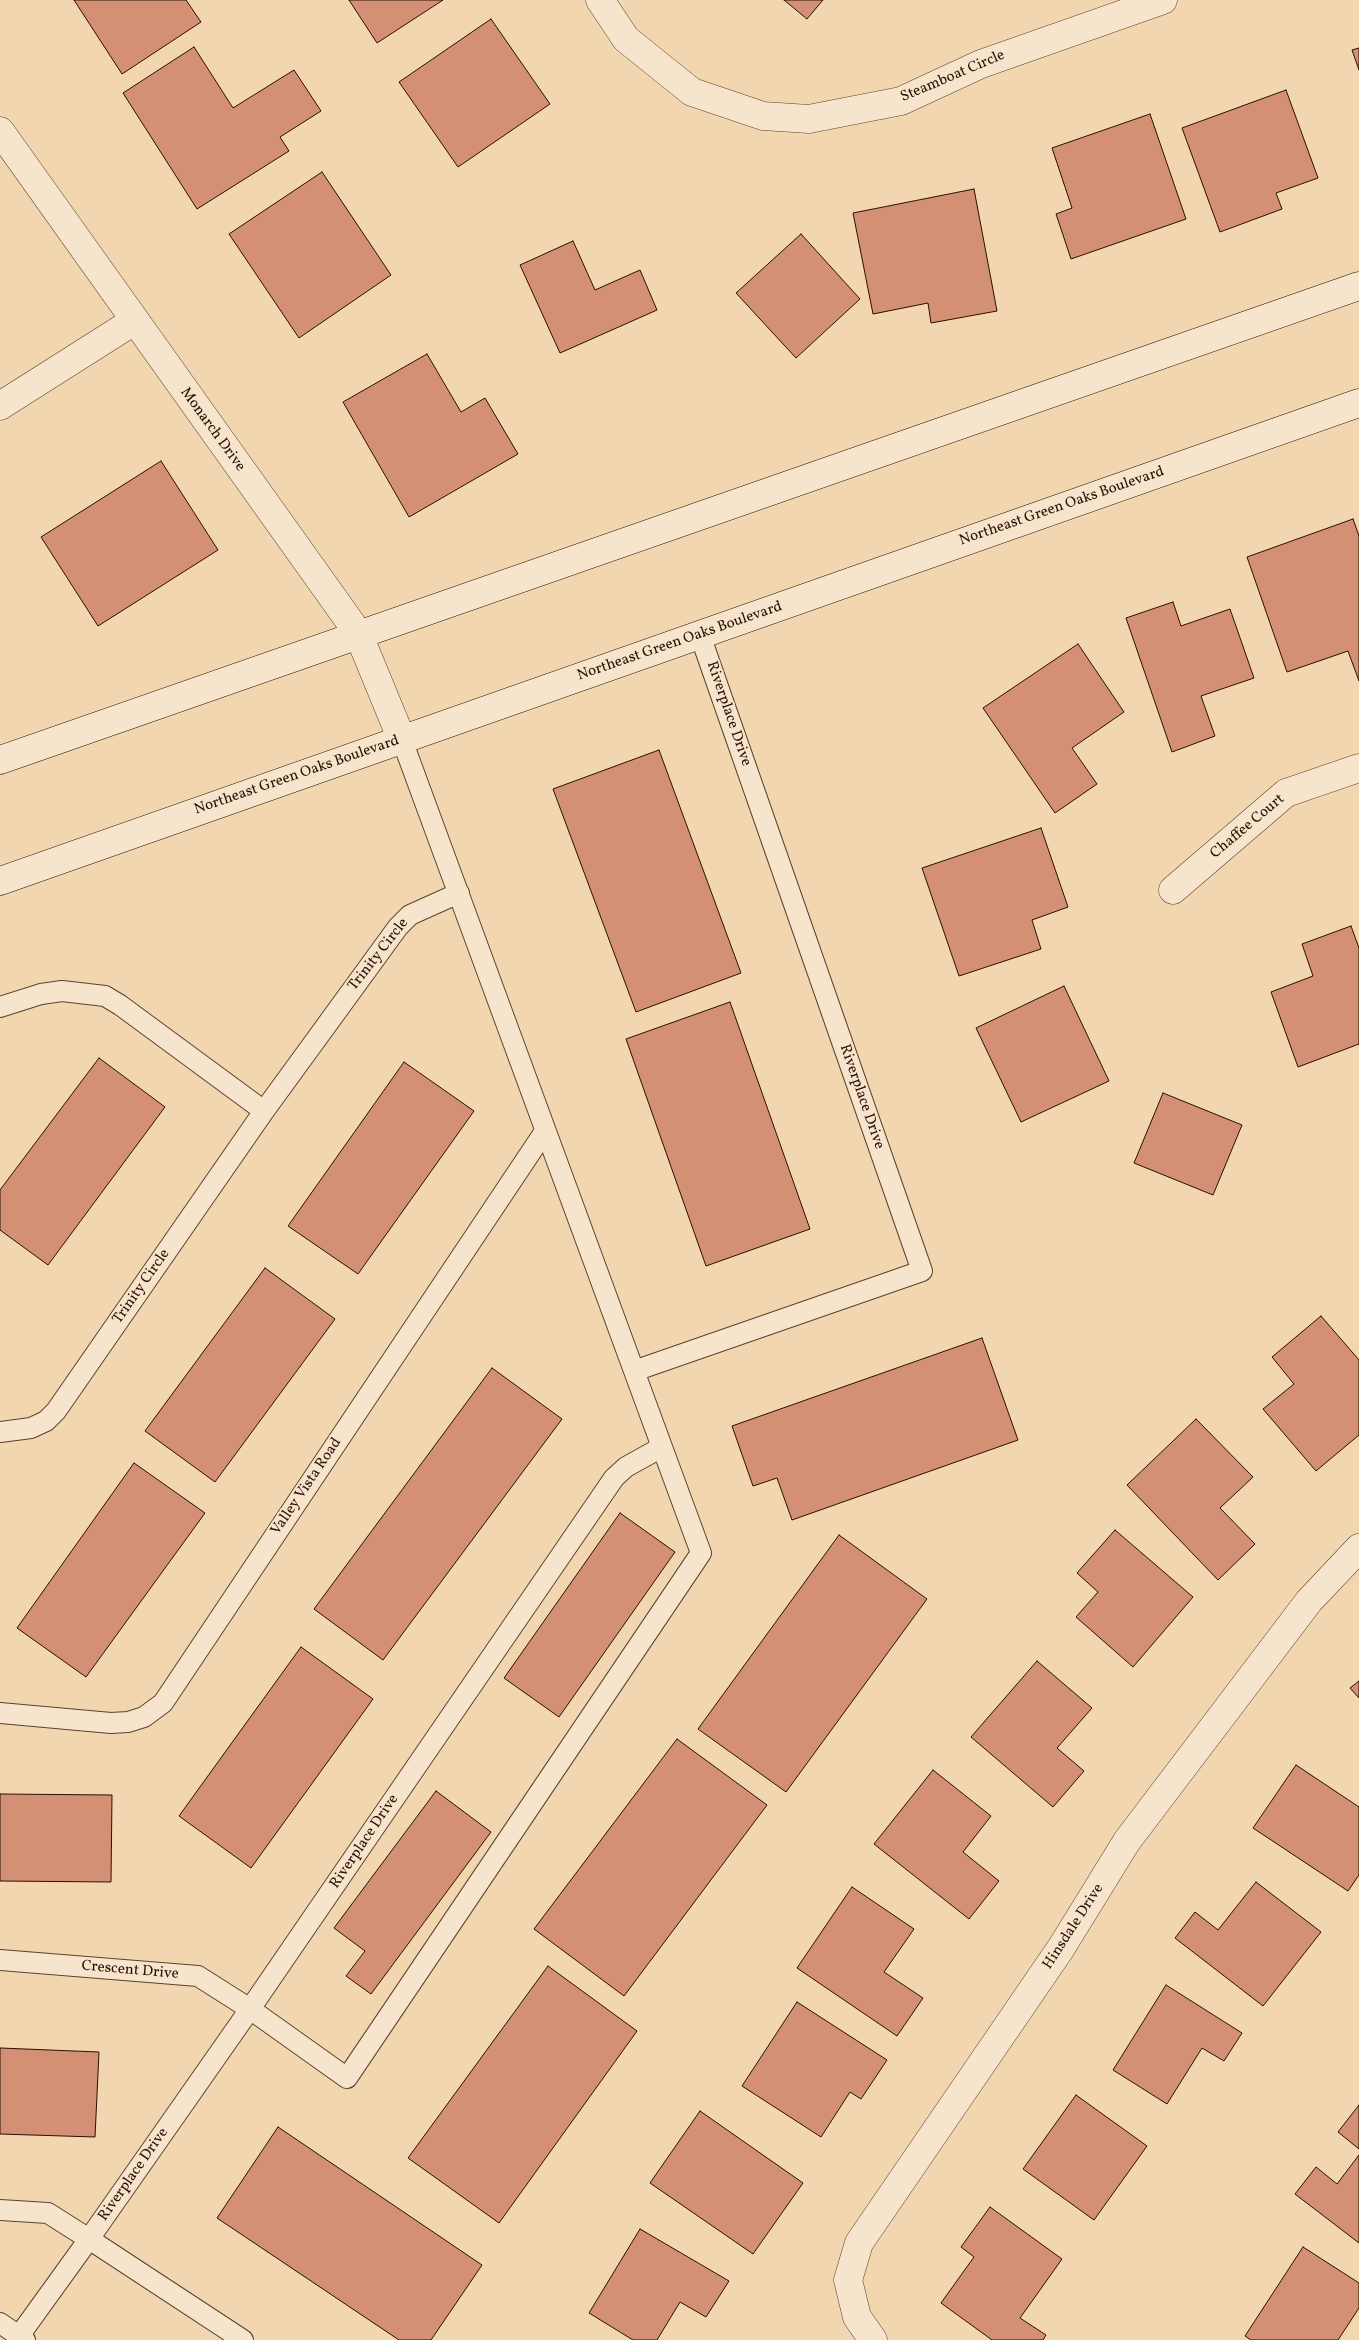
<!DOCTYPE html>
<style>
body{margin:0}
canvas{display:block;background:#f2d6b0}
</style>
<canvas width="1359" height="2340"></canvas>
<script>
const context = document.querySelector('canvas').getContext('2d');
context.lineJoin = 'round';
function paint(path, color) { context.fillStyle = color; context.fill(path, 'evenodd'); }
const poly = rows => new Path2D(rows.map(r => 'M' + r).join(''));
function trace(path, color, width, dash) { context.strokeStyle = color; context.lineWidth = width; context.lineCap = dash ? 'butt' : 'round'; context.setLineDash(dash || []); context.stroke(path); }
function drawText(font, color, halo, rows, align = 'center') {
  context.font = font + ' Vollkorn,serif'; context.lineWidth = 4; context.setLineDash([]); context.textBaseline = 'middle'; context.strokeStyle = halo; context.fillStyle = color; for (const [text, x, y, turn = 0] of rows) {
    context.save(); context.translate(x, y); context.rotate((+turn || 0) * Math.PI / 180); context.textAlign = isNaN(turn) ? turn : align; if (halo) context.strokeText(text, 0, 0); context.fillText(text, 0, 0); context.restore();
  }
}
const building = poly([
 [74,0,186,0,201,22,122,74,74,0],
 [349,0,443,0,377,43,349,0],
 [784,0,823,0,807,19,784,0],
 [491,19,550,104,458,167,399,82,491,19],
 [194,47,233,108,294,70,321,111,280,137,289,151,197,209,123,93,194,47],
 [1359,48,1359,70,1352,50,1359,48],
 [1286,90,1318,178,1276,193,1282,209,1220,232,1182,128,1286,90],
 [1150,114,1186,219,1071,259,1056,214,1072,208,1052,148,1150,114],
 [322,172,391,275,299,338,229,234,322,172],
 [974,189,997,311,931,323,928,303,873,314,853,213,974,189],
 [801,234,860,299,796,358,736,293,801,234],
 [573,241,595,290,640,270,657,310,560,353,520,265,573,241],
 [427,354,461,412,485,398,518,454,409,517,343,402,427,354],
 [161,461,218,550,98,626,41,537,161,461],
 [1353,519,1359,536,1359,681,1348,651,1287,672,1247,557,1353,519],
 [1173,602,1181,626,1230,609,1254,678,1201,696,1215,736,1172,752,1126,618,1173,602],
 [1078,644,1124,712,1072,748,1097,784,1055,813,983,708,1078,644],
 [659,750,741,973,636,1012,553,789,659,750],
 [1041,828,1068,907,1032,920,1041,949,959,976,922,868,1041,828],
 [1351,926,1359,948,1359,1044,1298,1067,1271,992,1313,976,1302,944,1351,926],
 [1064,986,1109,1081,1021,1122,976,1028,1064,986],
 [730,1002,810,1229,706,1266,626,1039,730,1002],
 [99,1058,165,1107,48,1265,0,1230,0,1190,99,1058],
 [404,1062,474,1111,358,1274,288,1226,404,1062],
 [1163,1093,1242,1125,1213,1195,1134,1163,1163,1093],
 [265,1268,335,1319,215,1482,145,1431,265,1268],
 [1321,1316,1359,1360,1359,1435,1316,1471,1263,1409,1294,1384,1272,1357,1321,1316],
 [982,1338,1018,1440,792,1520,777,1478,753,1486,732,1426,982,1338],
 [492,1368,562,1419,383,1660,314,1609,492,1368],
 [1196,1419,1253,1477,1220,1508,1255,1544,1218,1580,1127,1485,1196,1419],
 [134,1463,205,1513,86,1677,17,1628,134,1463],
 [620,1513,675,1552,559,1717,504,1678,620,1513],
 [1115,1530,1193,1597,1133,1667,1076,1617,1098,1592,1077,1573,1115,1530],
 [839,1535,927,1599,786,1792,698,1729,839,1535],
 [301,1647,373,1699,251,1868,179,1816,301,1647],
 [1037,1661,1092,1708,1057,1748,1084,1771,1053,1807,971,1737,1037,1661],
 [1359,1681,1359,1698,1350,1688,1359,1681],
 [677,1739,767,1805,624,1996,534,1929,677,1739],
 [1296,1765,1359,1807,1359,1875,1348,1891,1253,1828,1296,1765],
 [933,1770,991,1816,963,1852,999,1881,969,1919,874,1844,933,1770],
 [436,1791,491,1832,371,1994,346,1976,365,1951,334,1928,436,1791],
 [0,1794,112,1795,111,1882,0,1881,0,1794],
 [1256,1882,1321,1932,1263,2006,1175,1938,1195,1912,1218,1930,1256,1882],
 [852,1887,914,1929,884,1972,923,1998,897,2036,797,1968,852,1887],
 [548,1966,637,2031,499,2223,408,2158,548,1966],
 [1166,1985,1242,2033,1224,2061,1202,2048,1167,2104,1113,2070,1166,1985],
 [797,2002,887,2060,861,2099,850,2092,821,2137,742,2086,797,2002],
 [0,2048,99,2052,95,2137,0,2134,0,2048],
 [1076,2095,1147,2146,1094,2220,1023,2169,1076,2095],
 [1359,2105,1359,2149,1338,2132,1359,2105],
 [700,2111,803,2183,753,2254,650,2183,700,2111],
 [278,2127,482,2265,431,2340,399,2340,217,2218,278,2127],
 [1359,2155,1359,2243,1295,2194,1316,2167,1337,2184,1359,2155],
 [990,2207,1062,2259,1020,2318,1046,2335,1043,2340,992,2340,941,2303,974,2257,961,2247,990,2207],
 [640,2229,729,2281,706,2317,680,2302,657,2340,633,2340,589,2313,640,2229],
 [1303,2247,1359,2283,1359,2308,1338,2340,1251,2340,1245,2336,1303,2247]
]);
const service = poly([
 [0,1007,41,994,62,991,105,996,120,1005,264,1111],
 [634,1371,922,1271,700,635],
 [0,1432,31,1428,46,1421,56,1411,264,1111,398,927,410,915,459,893],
 [0,1713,111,1723,128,1722,144,1717,163,1703,545,1131],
 [0,1960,198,1976,250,2009,347,2078,701,1553,662,1447],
 [0,2210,48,2213,89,2239,250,2009,614,1478,626,1467,662,1447,402,740],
 [0,2323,19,2336],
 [25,2340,19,2336,89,2239,243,2340]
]);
const minor = poly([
 [600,0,626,39,692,92,763,116,809,119,901,101,981,64,1163,0],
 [0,131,358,633,402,740],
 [0,406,134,321],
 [1173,890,1286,793,1359,768],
 [873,2340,857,2317,848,2280,859,2243,1061,1948,1127,1841,1309,1601,1359,1548]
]);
const secondary = poly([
 [0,760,1359,286],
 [0,881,1359,403]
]);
const streetNames = [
 ["Steamboat Circle",953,77,-23],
 ["Monarch Drive",212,430,54],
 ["Northeast Green Oaks Boulevard",1062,507,-19],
 ["Northeast Green Oaks Boulevard",680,642,-19],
 ["Riverplace Drive",728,714,71],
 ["Northeast Green Oaks Boulevard",297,776,-19],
 ["Chaffee Court",1248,827,-40],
 ["Trinity Circle",379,955,-52],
 ["Riverplace Drive",861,1097,71],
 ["Trinity Circle",142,1287,-55],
 ["Valley Vista Road",307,1487,-56],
 ["Riverplace Drive",365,1842,-56],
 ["Hinsdale Drive",1074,1927,-57],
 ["Crescent Drive",130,1971,5],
 ["Riverplace Drive",134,2175,-55]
];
paint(building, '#d39074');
trace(building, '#2b0f01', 1);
trace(service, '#5d412d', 22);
trace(minor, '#5d412d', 29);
trace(secondary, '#2b0f01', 29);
trace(service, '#f7e4cc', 20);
trace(minor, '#f7e4cc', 28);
trace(secondary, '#f7e4cc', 28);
drawText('15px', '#2b0f01', '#f7e4cc', streetNames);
</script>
